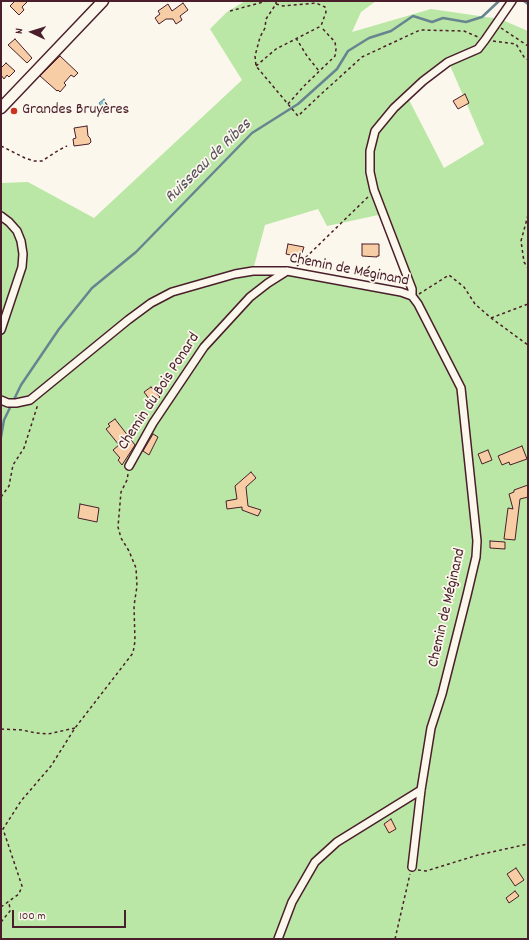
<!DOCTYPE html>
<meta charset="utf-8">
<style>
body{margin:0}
#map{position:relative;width:529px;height:940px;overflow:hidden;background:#fbf7ec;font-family:Dekko,sans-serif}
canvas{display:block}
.frame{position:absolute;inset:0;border:2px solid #4a1f2b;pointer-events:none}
.north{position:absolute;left:12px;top:12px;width:40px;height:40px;-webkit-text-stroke:3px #fbf7ec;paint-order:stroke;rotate:274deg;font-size:11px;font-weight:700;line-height:16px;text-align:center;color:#4a1f2b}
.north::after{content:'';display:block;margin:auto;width:14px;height:18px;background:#4a1f2b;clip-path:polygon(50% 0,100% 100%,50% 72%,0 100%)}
.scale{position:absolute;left:12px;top:910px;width:114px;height:18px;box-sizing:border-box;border:2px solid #4a1f2b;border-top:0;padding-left:5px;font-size:12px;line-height:14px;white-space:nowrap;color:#4a1f2b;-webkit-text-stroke:3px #fbf7ec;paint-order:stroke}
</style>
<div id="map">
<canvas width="529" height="940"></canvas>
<div class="frame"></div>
<div class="north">N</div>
<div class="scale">100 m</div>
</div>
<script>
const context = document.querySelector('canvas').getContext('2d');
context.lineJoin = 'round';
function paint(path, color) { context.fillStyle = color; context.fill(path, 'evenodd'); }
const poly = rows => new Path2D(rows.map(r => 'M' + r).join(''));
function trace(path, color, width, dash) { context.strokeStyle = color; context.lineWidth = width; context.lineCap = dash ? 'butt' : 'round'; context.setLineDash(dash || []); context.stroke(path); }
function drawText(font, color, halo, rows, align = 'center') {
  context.font = font + ' Dekko,sans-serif'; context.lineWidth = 3.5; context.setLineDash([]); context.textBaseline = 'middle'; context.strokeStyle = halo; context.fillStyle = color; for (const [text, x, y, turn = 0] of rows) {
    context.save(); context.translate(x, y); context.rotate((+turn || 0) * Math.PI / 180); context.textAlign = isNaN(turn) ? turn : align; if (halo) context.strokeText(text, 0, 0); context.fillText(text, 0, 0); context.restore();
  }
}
const green = poly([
 [245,1,376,1,361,12,352,32,431,9,500,19,528,31,528,286,527,286,528,288,528,939,1,939,1,183,28,182,94,218,242,80,210,29,227,12],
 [449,63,484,144,444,168,407,96],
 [318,209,327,226,383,214,412,296,287,271,253,270,265,225]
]);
const water = poly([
 [104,99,109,106,109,113,102,113,103,109,99,103,104,99]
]);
const stream = poly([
 [524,1,528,4],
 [1,437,4,420,21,385,59,329,92,288,136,252,252,133,298,104,337,69,348,51,369,38,391,31,413,16,432,22,443,18,466,22,482,17,499,1]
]);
const building = poly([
 [15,1,28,1,22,7,24,10,19,15,10,6,15,1],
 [183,3,188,10,180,16,182,20,176,24,173,19,166,19,159,24,155,18,160,14,158,11,168,4,172,11,183,3],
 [15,39,32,58,27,63,8,45,15,39],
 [60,56,78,73,74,77,71,75,64,83,66,85,60,92,58,90,57,91,40,76,60,56],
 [6,63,15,71,9,77,7,75,4,79,1,75,1,68,6,63],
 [465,94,469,103,458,109,453,101,465,94],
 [87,126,88,136,90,138,91,142,89,144,74,146,73,139,76,138,74,128,87,126],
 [288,244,304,247,302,253,299,253,299,257,286,254,288,244],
 [362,244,379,244,379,256,377,256,377,257,362,256,362,244],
 [151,387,160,397,152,403,144,392,151,387],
 [115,419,135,445,122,465,118,460,120,458,113,450,119,445,106,429,110,426,108,424,115,419],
 [153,434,158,437,149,455,143,451,153,434],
 [522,446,527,459,510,465,509,462,502,465,498,456,522,446],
 [488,450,492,460,482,464,478,454,488,450],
 [251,472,256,478,246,487,248,506,261,510,258,516,242,510,242,507,227,509,226,501,237,499,235,486,251,472],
 [528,485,528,497,520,499,515,540,504,539,508,508,513,509,509,494,514,492,514,490,528,485],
 [80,504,99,508,97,522,78,518,80,504],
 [490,541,505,542,505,549,490,548,490,541],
 [391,819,396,829,389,833,384,824,391,819],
 [516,868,524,880,515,886,507,874,516,868],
 [515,891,519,896,509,903,506,898,515,891]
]);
const path = poly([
 [276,1,276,4,266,19,265,28,260,37,255,56,256,66,298,116,319,96,362,57,420,30,464,31,478,37],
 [230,11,267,1],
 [501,28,528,46],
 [296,38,307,56,319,71],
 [493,41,516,44,524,57,528,60],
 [256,66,276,49,321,26,326,12,325,7,316,3,283,6,276,4],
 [288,104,304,86,335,56,336,49,335,42,321,27],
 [1,146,25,158,34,161,42,161,59,150,67,146],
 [528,215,521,241,524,262,528,268],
 [297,266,369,196],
 [419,294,449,275,464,287,475,304,491,318,528,345],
 [491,318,528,304],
 [1,497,9,486,13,465,24,448,38,404],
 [1,729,22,730,36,733,48,734,75,728],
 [418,870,426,871,478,855,528,844],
 [1,907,19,894,22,886,3,829,21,801,51,766,75,728,133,653,135,641,134,606,137,586,136,568,129,551,121,538,118,527,121,492,127,480,128,474],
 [1,922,10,911,9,901],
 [395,939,410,874]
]);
const minor = poly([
 [1,216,9,222,17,231,21,241,23,254,22,267,1,330],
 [412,296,412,289,374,190,370,172,370,151,375,131,394,108,423,81,448,62,478,49,485,40,512,1],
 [1,400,8,403,16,403,30,400,128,320,151,303,172,292,235,274,253,271,287,271,401,292,412,296,418,304,461,388,477,541,476,557,467,595,442,694,431,728,421,790,412,867],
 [129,466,153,423,204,347,250,297,268,283,287,271],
 [278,939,292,902,315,862,337,842,421,790]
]);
const secondary = poly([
 [1,108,103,1]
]);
const markers = [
 [14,111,4,"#c8321e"]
];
const poiNames = [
 ["Grandes Bruyères",22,111]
];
const streetNames = [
 ["Chemin de Méginand",349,271,11],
 ["Chemin du Bois Ponard",160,392,-57],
 ["Chemin de Méginand",448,608,-77]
];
const waterNames = [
 ["Ruisseau de Ribes",209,162,-44]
];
paint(green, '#bae7a5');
paint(water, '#79c9d4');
trace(water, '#668590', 1);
trace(stream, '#668590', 2.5);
paint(building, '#f7cda6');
trace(building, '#4a1f2b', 1);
trace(minor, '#4a1f2b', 10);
trace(secondary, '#4a1f2b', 13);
trace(path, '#4a1f2b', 1.5, [3, 3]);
trace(minor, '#fbf7ec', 7);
trace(secondary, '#fbf7ec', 10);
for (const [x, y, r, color] of markers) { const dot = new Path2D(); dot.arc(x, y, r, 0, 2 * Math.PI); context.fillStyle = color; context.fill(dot); trace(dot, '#fbf7ec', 1.5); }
drawText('16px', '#4a1f2b', '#fbf7ec', poiNames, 'left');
drawText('16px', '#4a1f2b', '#fbf7ec', streetNames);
drawText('italic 17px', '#58525e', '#fbf7ec', waterNames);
</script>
